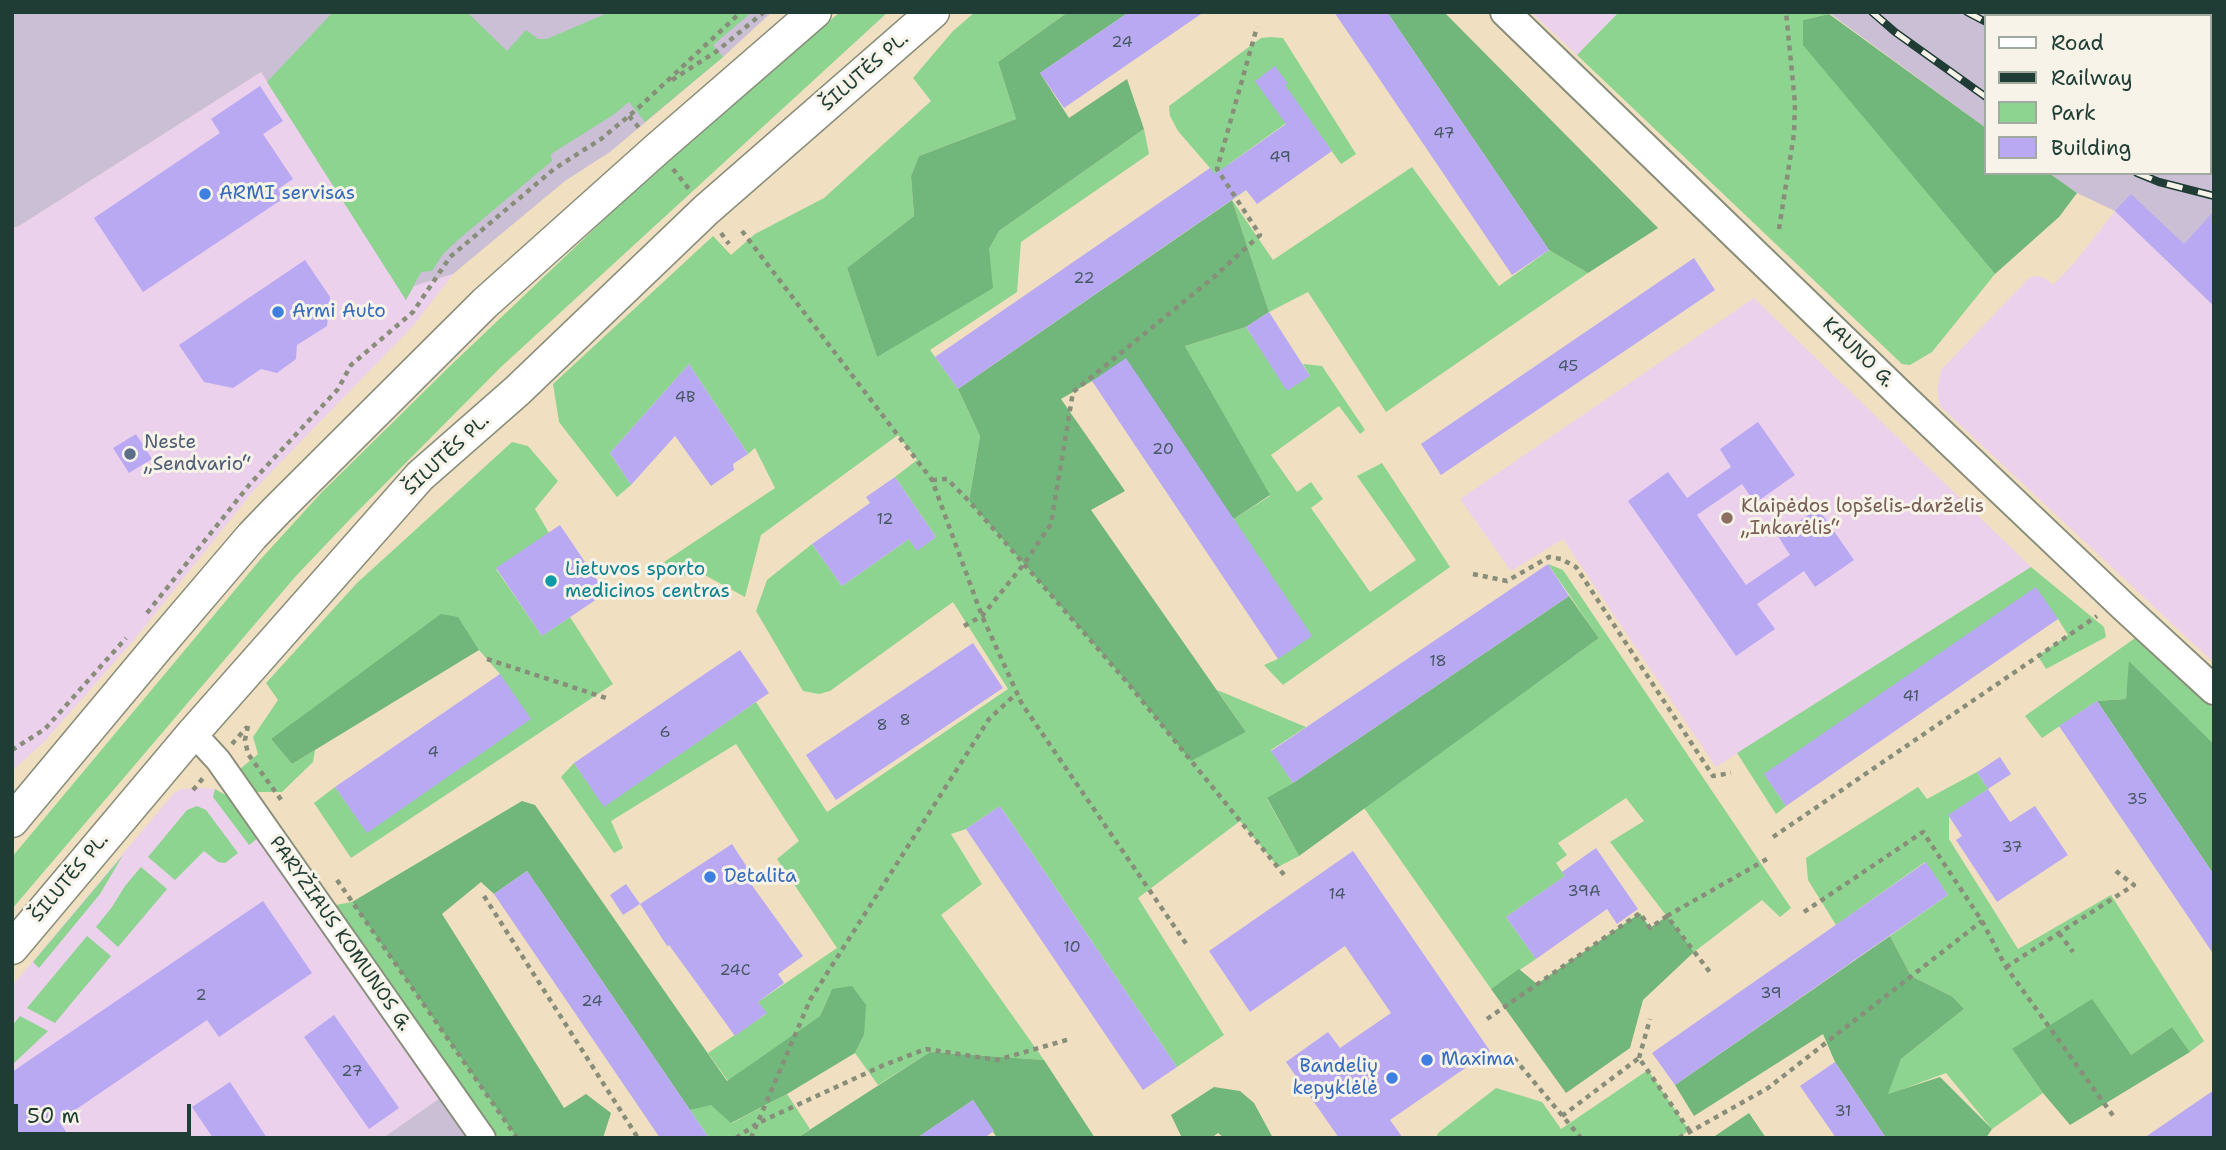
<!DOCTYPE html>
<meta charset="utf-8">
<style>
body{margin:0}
#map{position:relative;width:2226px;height:1150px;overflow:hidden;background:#f0e0c1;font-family:"Shantell Sans",sans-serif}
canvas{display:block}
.frame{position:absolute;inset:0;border:14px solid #1f3d34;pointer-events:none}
.legend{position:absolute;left:1984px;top:14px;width:228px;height:161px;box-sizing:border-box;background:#f7f3e8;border:2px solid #a1aaa0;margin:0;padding:9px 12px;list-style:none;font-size:21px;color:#1f3d34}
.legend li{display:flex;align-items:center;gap:14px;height:35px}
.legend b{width:35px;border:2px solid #a1aaa0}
.scale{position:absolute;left:14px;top:1104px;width:177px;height:32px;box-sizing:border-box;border:4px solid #1f3d34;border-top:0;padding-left:9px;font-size:21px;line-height:24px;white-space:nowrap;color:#1f3d34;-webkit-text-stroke:5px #f7f3e8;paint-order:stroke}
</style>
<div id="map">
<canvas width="2226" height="1150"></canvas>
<div class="frame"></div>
<ul class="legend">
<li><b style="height:9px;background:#fff"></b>Road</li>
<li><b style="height:9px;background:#1f3d34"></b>Railway</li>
<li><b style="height:19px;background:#8cd48f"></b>Park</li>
<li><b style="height:19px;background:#b9a9f3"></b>Building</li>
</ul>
<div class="scale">50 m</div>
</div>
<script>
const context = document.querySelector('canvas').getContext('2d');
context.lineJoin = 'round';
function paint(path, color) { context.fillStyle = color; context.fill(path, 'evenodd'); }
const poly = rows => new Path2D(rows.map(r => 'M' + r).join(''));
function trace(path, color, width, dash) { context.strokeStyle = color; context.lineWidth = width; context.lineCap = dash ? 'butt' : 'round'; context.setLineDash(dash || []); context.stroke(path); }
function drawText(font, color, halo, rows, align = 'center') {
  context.font = font + ' "Shantell Sans",sans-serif'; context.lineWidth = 6; context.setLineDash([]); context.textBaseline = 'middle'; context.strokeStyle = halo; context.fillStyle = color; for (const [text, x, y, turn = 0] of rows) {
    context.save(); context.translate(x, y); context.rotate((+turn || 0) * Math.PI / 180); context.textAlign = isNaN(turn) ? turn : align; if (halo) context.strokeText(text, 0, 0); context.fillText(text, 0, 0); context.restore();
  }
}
const built = poly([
 [1531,12,1619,12,1577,55],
 [261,72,407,299,414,286,453,274,414,325,255,489,133,641,44,742,12,771,12,228,19,226],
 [2115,211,2214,306,2214,663,1940,406,1937,390,1941,370,2030,277,2037,276,2045,278,2053,285,2074,263],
 [1754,298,2031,567,1716,767,1563,539,1511,571,1460,499],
 [206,788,215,789,229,797,440,1098,383,1138,12,1138,12,986,174,793,181,789]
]);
const industrial = poly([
 [12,12,772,12,723,57,610,152,565,181,453,274,414,286,406,300,261,72,19,226,12,228],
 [1828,12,2214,12,2214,306,2115,211,2077,193,2049,173,2210,173,2210,16,1986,16,1986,128],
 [440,1098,468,1138,383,1138]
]);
const green = poly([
 [333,12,467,12,507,51,526,30,538,39,547,39,610,12,752,12,713,45,723,57,645,122,629,102,613,115,551,154,552,161,459,239,443,254,432,271,421,272,406,300,267,82],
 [840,12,888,12,501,367,353,516,295,577,12,909,12,857,260,560,322,492,450,366,671,156],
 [975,12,1068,12,998,62,1016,119,919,156,911,176,914,216,847,268,877,357,989,249,999,231,1144,129,1149,154,1021,242,1017,292,930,350,958,389,980,436,969,501,1126,681,1191,760,1246,732,1217,690,1306,727,1271,750,1293,783,1267,799,1299,856,1278,867,1240,821,1138,898,1224,1035,1177,1067,1000,806,966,829,951,834,982,884,941,915,1044,1060,930,1052,878,1085,855,1053,864,1035,832,989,820,1016,728,1081,708,1053,766,1014,758,1002,837,948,777,859,799,841,736,744,611,821,623,848,614,853,561,777,574,763,604,806,756,702,827,812,1008,689,953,602,830,691,819,694,803,691,756,611,767,580,812,544,842,586,909,539,917,550,936,537,895,477,917,460,898,435,761,535,745,597,701,573,681,576,664,562,775,488,755,448,748,454,689,364,610,453,631,485,617,497,559,422,553,384,713,236,731,255,755,234,824,198,931,101,913,78,953,31],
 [1619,12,1828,12,1829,14,1803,20,1804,45,1995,274,1932,352,1910,365,1902,364,1577,55],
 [1270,37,1283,38,1356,154,1341,164,1303,111,1229,164,1246,190,1232,200,1273,260,1412,167,1499,286,1549,250,1588,273,1386,412,1308,292,1269,312,1232,200,1210,168,1178,131,1170,116,1169,106,1261,38],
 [1246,327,1287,390,1310,376,1303,364,1322,366,1365,430,1360,434,1339,406,1271,455,1297,492,1311,482,1323,499,1311,508,1370,592,1416,560,1357,476,1382,463,1450,567,1283,685,1264,665,1278,659,1234,519,1270,496,1185,346],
 [512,442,528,446,558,481,535,509,549,533,496,569,542,636,570,617,613,684,351,858,314,803,335,787,367,832,500,674,479,650,458,618,271,739,292,764,315,750,313,762,282,792,256,792,240,769,258,754,253,737,278,700,266,683,357,583],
 [1548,564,1563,570,1791,908,1780,917,1762,900,1694,952,1610,842,1644,821,1626,798,1558,843,1567,855,1556,863,1565,876,1506,917,1536,959,1491,989,1364,808,1599,638],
 [2031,567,2104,627,2106,637,2046,669,2038,656,2068,635,2058,619,1765,775,1786,806,1776,814,1737,753],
 [2138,636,2214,709,2214,744,2130,662,2126,699,2097,701,2042,738,2025,716],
 [1977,772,1988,789,1949,815,1949,839,2018,949,2111,895,2204,1041,2190,1052,2172,1027,2131,1055,2012,1049,2043,1093,1992,1129,1946,1073,1887,1095,1901,1059,1964,1009,1953,997,1911,976,1890,936,1948,895,1925,862,1836,925,1808,880,1806,858,1918,787,1927,799],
 [215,789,229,797,258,838,249,845,213,797],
 [197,806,206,810,238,853,225,863,218,862,204,851,175,880,148,857,187,810],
 [123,855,100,894,39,968,33,962],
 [141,867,167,889,118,947,96,927,112,907,125,886],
 [352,902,517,1138,499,1138,336,905],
 [87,936,111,956,74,1000,55,1023,27,1008],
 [20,1016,48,1031,12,1065,12,1026],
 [1648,1070,1689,1130,1679,1138,1436,1138,1438,1133,1496,1088,1542,1102,1561,1129],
 [787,1094,810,1129,797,1138,709,1138,690,1110,711,1104,732,1123]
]);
const forest = poly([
 [1068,12,1129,12,1040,73,1069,118,1127,79,1144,129,999,231,989,249,993,288,877,357,847,268,914,216,911,176,919,156,1016,119,998,62],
 [1387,12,1444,12,1658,228,1588,273,1549,250],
 [1829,14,1986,128,1986,173,2049,173,2077,193,2059,217,1995,274,1803,45,1803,20],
 [1232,200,1269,312,1246,327,1185,346,1270,495,1234,519,1092,381,1061,399,1125,491,1091,510,1246,732,1191,761,1126,681,969,501,980,436,958,389],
 [1569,596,1599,638,1299,856,1267,798,1293,783],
 [441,614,458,617,479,650,292,764,271,739],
 [2129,661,2214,744,2214,875,2097,701,2126,699],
 [522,801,535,805,727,1081,820,1016,832,989,852,986,866,1005,864,1035,855,1053,787,1094,731,1123,711,1105,690,1110,527,871,494,894,481,882,442,914,564,1108,586,1094,611,1113,603,1138,517,1138,352,902],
 [1640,913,1650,928,1667,916,1694,952,1643,1000,1630,1048,1566,1093,1491,989,1519,969,1537,984],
 [1890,936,1911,976,1953,997,1964,1009,1901,1059,1888,1094,1940,1077,1992,1129,1986,1138,1886,1138,1835,1062,1823,1034,1694,1116,1675,1085],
 [2092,999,2131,1055,2172,1027,2190,1052,2070,1125,2043,1093,2012,1049],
 [930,1052,1044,1060,1095,1138,997,1138,973,1100,917,1138,797,1138],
 [1214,1087,1240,1091,1254,1103,1273,1138,1224,1138,1218,1133,1211,1138,1182,1138,1171,1115],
 [1749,1113,1766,1138,1712,1138]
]);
const building = poly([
 [1129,12,1204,12,1064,108,1040,73],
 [1334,12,1387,12,1549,250,1512,275],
 [1275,66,1288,84,1285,85,1332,151,1257,204,1246,190,958,389,935,357,1210,168,1215,174,1286,124,1255,81],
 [260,86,283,121,263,134,293,179,278,189,284,198,143,292,94,218,220,133,211,119],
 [2131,194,2184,244,2214,211,2214,306,2115,211],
 [1694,258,1715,290,1441,475,1421,444],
 [305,260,330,297,327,326,297,345,296,359,277,373,261,369,233,388,204,382,179,345],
 [1269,312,1310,376,1287,391,1246,327],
 [1126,358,1312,636,1278,659,1092,381],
 [689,364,748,454,733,464,734,470,711,486,675,436,631,485,610,453],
 [1758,422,1795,475,1755,503,1742,484,1697,515,1746,585,1790,555,1778,536,1818,508,1854,560,1815,587,1804,571,1757,604,1775,629,1736,656,1628,501,1668,472,1687,498,1731,467,1720,449],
 [136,434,152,459,129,473,113,448],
 [895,477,936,537,917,551,909,539,842,586,812,544,870,503,866,497],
 [560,525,606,593,542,636,496,568],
 [1548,564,1569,596,1293,783,1271,751],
 [2036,587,2058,619,1786,806,1764,774],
 [973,643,1003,688,836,800,806,755],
 [740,650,769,693,604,807,574,763],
 [500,674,531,719,367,833,335,787],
 [2097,701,2214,875,2214,955,2059,726],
 [2000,757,2011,774,1988,789,2010,822,2035,806,2068,855,1997,902,1956,840,1962,836,1948,815,1988,789,1977,772],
 [1000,806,1177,1067,1143,1090,966,829],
 [732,844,756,881,751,884,803,956,778,974,784,983,758,1002,767,1013,735,1036,669,945,667,946,640,904],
 [1596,848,1638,909,1617,924,1607,909,1536,959,1506,917,1565,876,1562,872],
 [1353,851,1490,1051,1390,1120,1403,1138,1339,1138,1286,1062,1328,1032,1340,1048,1391,1013,1345,946,1250,1012,1209,951],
 [1926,862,1948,895,1675,1085,1652,1053],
 [527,871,690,1110,709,1138,660,1138,494,894],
 [626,884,640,904,623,915,610,895],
 [263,901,312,973,219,1037,207,1020,59,1121,70,1138,12,1138,12,1072],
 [334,1015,399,1108,369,1129,304,1037],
 [1835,1062,1886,1138,1836,1138,1800,1086],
 [230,1082,267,1138,213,1138,192,1107],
 [2214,1090,2214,1138,2144,1138],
 [973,1100,994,1131,984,1138,917,1138]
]);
const path = poly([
 [672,80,717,51,764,12],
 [629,116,641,130],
 [673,169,689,189],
 [1779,229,1794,134,1795,103,1786,12],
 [742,231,932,480,982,616,1022,704,1187,945],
 [721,233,729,244],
 [932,480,947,479,969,501,1126,681,1285,876],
 [1473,574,1507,581,1549,557,1561,559,1576,567,1713,776,1731,773],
 [147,613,250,484,338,389,351,365,413,312,450,257,554,169,601,139,636,110,741,12],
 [964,626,982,616,1024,564,1051,524,1073,392,1214,277,1260,235,1217,169,1257,27],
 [487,659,609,699],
 [248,726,245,740,248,754,282,801],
 [232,744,247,727],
 [12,750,45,729,126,638],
 [193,790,204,777],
 [1773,837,2097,616],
 [337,880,517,1138],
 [484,896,638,1138],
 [1804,912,1923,832,1982,921,2006,967,2114,1117],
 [1667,916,1767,859],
 [2059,933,2073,952],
 [2006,967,2134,885,2112,868],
 [1487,1019,1640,913,1650,928,1667,916,1712,975],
 [1514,1058,1581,1138],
 [1639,1058,1650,1019],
 [1562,1116,1639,1058,1689,1130],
 [736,1138,758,1123,884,1065,926,1049,997,1060,1070,1039],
 [751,1138,810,1000,989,719,1017,693],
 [1679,1138,1768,1088,1982,921]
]);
const tertiary = poly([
 [193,733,218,760,483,1138]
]);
const secondary = poly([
 [1505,12,1903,397,2125,608,2214,690]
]);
const primary = poly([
 [12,821,159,645,252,536,277,510,485,303,657,149,815,12],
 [12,948,193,733,420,476,517,391,706,210,933,12]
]);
const rail = poly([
 [1872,12,1895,32,1986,97],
 [1967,12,1986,22],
 [2210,160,2214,162],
 [2137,173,2159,182,2214,196]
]);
const markers = [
 [205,194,7,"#3f7fe0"],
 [278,312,7,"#3f7fe0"],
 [130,454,7,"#5c6f8a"],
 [1727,518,7,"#8d6e63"],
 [551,581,7,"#0f9aa8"],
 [710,877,7,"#3f7fe0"],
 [1427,1060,7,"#3f7fe0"],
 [1392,1078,7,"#3f7fe0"]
];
const numberNames = [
 ["24",1122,43],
 ["47",1444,134],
 ["49",1280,158],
 ["22",1084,279],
 ["45",1568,367],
 ["4B",685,398],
 ["20",1163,450],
 ["12",885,520],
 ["18",1438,662],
 ["41",1911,697],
 ["8",905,721],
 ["8",882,726],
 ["6",665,733],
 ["4",433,753],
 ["35",2137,800],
 ["37",2012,848],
 ["39A",1584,892],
 ["14",1337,895],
 ["10",1072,948],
 ["24C",735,971],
 ["39",1771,994],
 ["2",201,996],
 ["24",592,1002],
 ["27",352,1072],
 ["31",1843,1112]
];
const streetNames = [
 ["ŠILUTĖS PL.",865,72,-41],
 ["KAUNO G.",1858,353,44],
 ["ŠILUTĖS PL.",447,455,-43],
 ["ŠILUTĖS PL.",70,878,-50],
 ["PARYŽIAUS KOMUNOS G.",340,934,55]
];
const shopNames = [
 ["ARMI servisas",219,194],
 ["Armi Auto",292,312],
 ["Detalita",724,877],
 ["Maxima",1441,1060],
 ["Bandelių",1378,1067,"right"],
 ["kepyklėlė",1378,1089,"right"]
];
const serviceNames = [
 ["Neste",144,443],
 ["„Sendvario“",144,465]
];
const educationNames = [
 ["Klaipėdos lopšelis-darželis",1741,507],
 ["„Inkarėlis“",1741,529]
];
const cultureNames = [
 ["Lietuvos sporto",565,570],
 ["medicinos centras",565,592]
];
paint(built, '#ebd1eb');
paint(industrial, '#cbbfd5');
paint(green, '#8cd48f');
paint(forest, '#71b67a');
paint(building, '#b9a9f3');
trace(tertiary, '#888e7a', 28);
trace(secondary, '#888e7a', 32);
trace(primary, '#888e7a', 35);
trace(path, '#888e7a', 4.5, [5, 5]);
trace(tertiary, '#fff', 24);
trace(secondary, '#fff', 28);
trace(primary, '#fff', 32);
trace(rail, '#1f3d34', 8);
trace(rail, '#f7f3e8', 5, [16]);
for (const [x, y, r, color] of markers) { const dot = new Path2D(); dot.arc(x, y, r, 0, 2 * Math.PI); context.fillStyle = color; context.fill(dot); trace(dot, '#f7f3e8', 2.5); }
drawText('16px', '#465864', null, numberNames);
drawText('19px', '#1f3d34', '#f7f3e8', streetNames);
drawText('19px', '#366cbe', '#f7f3e8', shopNames, 'left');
drawText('19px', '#4e5e75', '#f7f3e8', serviceNames, 'left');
drawText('19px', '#785e54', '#f7f3e8', educationNames, 'left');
drawText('19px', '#0d838f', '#f7f3e8', cultureNames, 'left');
</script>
